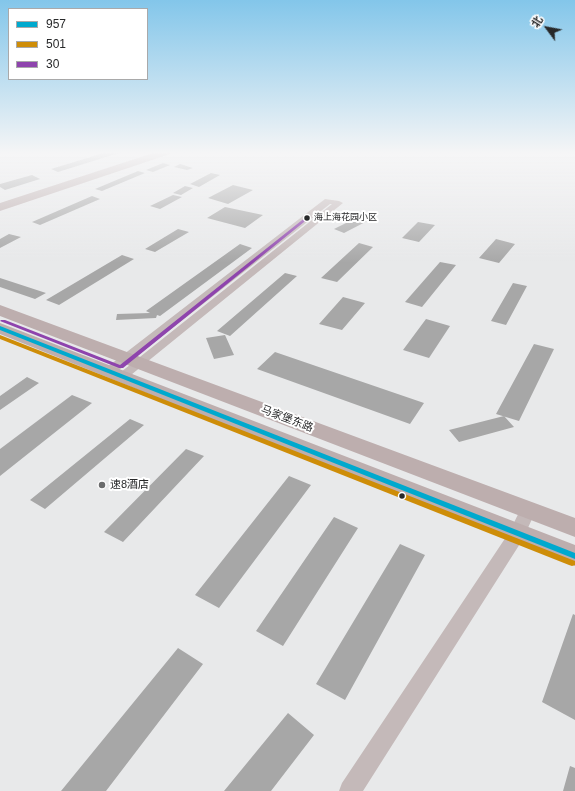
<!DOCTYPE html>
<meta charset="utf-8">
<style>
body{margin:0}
#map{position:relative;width:575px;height:791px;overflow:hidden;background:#e8e9ea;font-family:Arial,"Noto Sans SC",sans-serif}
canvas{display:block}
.legend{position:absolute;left:8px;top:8px;width:140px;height:72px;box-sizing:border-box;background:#fff;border:1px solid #a9a9aa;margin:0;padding:5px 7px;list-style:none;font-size:12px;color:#28292a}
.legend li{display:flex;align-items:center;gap:8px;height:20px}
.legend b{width:20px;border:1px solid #a9a9aa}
.north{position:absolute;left:527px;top:8px;width:40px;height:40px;-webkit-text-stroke:3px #fff;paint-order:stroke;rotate:302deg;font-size:11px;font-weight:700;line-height:16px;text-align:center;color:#28292a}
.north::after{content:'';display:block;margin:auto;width:14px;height:18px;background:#28292a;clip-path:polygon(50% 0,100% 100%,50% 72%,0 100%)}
</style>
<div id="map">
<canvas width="575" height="791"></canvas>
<ul class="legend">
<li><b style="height:5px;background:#00a9ce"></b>957</li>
<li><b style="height:5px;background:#ce8d08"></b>501</li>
<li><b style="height:5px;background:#8e44ad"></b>30</li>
</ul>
<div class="north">北</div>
</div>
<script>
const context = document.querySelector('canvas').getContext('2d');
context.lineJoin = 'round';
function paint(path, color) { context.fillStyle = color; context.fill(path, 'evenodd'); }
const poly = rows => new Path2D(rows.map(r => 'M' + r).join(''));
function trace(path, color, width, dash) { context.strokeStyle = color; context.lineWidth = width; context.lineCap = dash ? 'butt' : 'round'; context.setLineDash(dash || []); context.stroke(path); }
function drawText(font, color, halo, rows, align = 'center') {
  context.font = font + ' Arial,"Noto Sans SC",sans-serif'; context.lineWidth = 4; context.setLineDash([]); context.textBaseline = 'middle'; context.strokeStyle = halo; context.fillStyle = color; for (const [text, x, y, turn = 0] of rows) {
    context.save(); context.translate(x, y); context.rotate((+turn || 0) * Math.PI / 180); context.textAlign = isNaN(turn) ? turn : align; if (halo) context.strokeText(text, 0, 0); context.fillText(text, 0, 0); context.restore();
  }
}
const building = poly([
 [107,152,122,152,58,172,51,169],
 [163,163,170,165,153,172,146,170],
 [180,164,193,168,187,170,174,167],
 [138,171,145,173,102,191,95,189],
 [211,173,220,175,199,187,190,184],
 [32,175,40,179,5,190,0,187,0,184],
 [233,185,253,190,228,204,208,198],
 [185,186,193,188,181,195,173,193],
 [173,195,182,197,160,209,150,206],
 [92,196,100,199,40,225,32,222],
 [225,207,263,215,245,228,207,218],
 [366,213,375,217,344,233,334,229],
 [418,222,435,225,419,242,402,238],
 [178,229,189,232,155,252,145,249],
 [9,234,21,237,0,248,0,239],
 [496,239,515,244,499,263,479,258],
 [359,243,373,247,337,282,321,278],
 [240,244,252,248,160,316,157,315,156,318,116,320,117,314,150,313,146,311],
 [122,255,134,259,59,305,46,300],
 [440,262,456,265,422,307,405,302],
 [285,273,297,276,230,336,217,331],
 [0,278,46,293,35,299,0,287],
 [513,283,527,286,506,325,491,321],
 [343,297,365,303,342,330,319,324],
 [426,319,450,326,429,358,403,350],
 [225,335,234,355,214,359,206,338],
 [534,344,554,349,519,421,496,414],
 [275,352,424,403,410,424,257,369],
 [27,377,39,383,0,410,0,396],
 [72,395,92,403,0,476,0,449],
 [504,416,514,427,459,442,449,430],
 [130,419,144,425,45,509,30,500],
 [186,449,204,456,123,542,104,532],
 [289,476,311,485,219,608,195,595],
 [334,517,358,528,283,646,256,631],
 [400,544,425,555,345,700,316,684],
 [573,614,575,615,575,720,542,702],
 [178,648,203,664,106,791,61,791],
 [288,713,314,735,271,791,224,791],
 [570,766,575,768,575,791,563,791]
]);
const street = poly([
 [325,199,339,201,343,203,126,379,118,379,116,376,332,204,330,204,114,374,106,374,104,371,106,368,325,199],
 [528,504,534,506,536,510,523,539,363,791,339,791,342,783,510,531,522,506,528,504]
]);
const secondary = poly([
 [156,152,171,152,170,154,0,211,0,203,156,152],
 [0,305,575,518,575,537,0,316,0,305],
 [0,323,575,545,575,566,0,334,0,323]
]);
const bus1 = poly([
 [0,326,575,553,575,559,0,330,0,326]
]);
const bus2 = poly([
 [0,335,575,561,575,565,572,566,569,565,0,339,0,335]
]);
const bus3 = poly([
 [306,217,309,218,123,368,119,368,0,321,1,320,5,320,120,365,306,217]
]);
const markers = [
 [307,218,3.5,"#28292a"],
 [102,485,4,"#6b6c6d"],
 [402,496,3.5,"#28292a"]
];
const farBusnames = [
 ["海上海花园小区",314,218]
];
const streetNames = [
 ["马家堡东路",287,419,21]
];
const poiNames = [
 ["速8酒店",110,485]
];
paint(building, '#a7a7a7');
paint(street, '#c4b9b9');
paint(secondary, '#bdaeae');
paint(bus1, '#00a9ce');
paint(bus2, '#ce8d08');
paint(bus3, '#8e44ad');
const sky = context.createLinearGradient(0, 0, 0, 263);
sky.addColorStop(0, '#83c6ea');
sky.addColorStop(0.58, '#f5f5f6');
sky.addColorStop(1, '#f5f5f600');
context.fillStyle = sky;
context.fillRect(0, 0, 575, 263);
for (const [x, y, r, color] of markers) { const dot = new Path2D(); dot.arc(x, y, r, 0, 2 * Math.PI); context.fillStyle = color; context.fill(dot); trace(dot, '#fff', 1.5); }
drawText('9px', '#28292a', '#fff', farBusnames, 'left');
drawText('11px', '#28292a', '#fff', streetNames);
drawText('11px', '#28292a', '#fff', poiNames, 'left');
</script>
